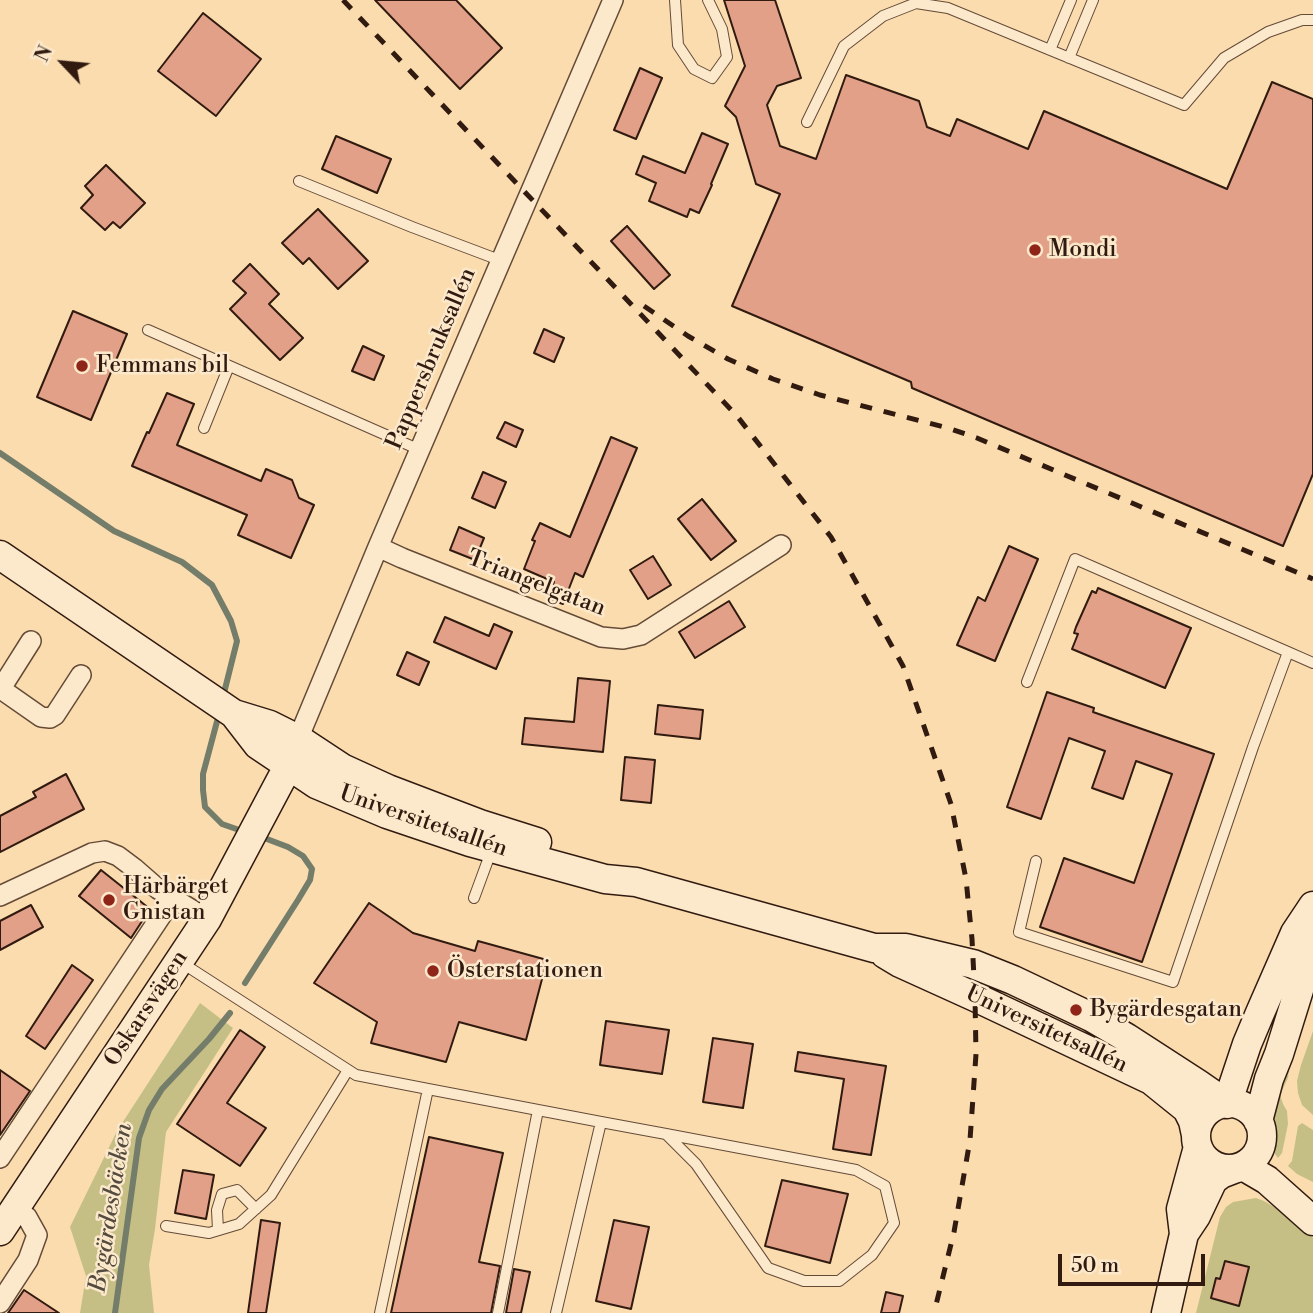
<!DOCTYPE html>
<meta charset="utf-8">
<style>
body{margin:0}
#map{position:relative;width:1313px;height:1313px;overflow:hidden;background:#fbdcae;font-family:"Libre Bodoni",serif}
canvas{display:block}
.north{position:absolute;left:28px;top:28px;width:70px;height:70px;-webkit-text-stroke:5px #fce8ca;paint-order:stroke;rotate:296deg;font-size:19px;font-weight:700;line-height:28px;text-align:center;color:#311b11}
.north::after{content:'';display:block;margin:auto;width:24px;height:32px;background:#311b11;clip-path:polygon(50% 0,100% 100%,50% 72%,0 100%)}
.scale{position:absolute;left:1058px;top:1254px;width:147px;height:32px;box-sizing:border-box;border:4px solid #311b11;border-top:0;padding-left:9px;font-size:21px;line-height:24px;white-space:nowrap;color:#311b11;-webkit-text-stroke:5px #fce8ca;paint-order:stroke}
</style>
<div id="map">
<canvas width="1313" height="1313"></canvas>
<div class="north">N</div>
<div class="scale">50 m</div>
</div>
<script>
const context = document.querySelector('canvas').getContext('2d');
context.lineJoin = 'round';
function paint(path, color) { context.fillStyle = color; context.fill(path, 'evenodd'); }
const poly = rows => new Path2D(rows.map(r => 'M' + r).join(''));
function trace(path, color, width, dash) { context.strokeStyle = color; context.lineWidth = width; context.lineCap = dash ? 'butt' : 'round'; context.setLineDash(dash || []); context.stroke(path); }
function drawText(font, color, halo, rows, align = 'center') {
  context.font = font + ' "Libre Bodoni",serif'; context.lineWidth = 5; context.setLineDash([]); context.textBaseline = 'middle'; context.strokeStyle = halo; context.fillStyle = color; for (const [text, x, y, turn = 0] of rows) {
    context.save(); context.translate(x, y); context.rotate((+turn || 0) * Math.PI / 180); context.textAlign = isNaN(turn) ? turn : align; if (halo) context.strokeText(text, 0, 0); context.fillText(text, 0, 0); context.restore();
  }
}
const green = poly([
 [200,1003,233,1028,166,1132,155,1229,149,1265,154,1313,80,1313,86,1276,70,1227,117,1131],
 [1313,1031,1313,1115,1302,1105,1298,1093,1297,1081,1301,1065],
 [1288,1061,1289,1069,1288,1078,1280,1095,1283,1104,1287,1111,1288,1124,1282,1153,1278,1158,1272,1150,1269,1124],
 [1302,1123,1313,1130,1313,1182,1297,1174,1288,1166,1292,1161,1298,1126],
 [1256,1198,1264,1201,1291,1217,1313,1238,1313,1313,1196,1313,1220,1217,1226,1207,1233,1202]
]);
const stream = poly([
 [0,453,114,531,182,562,212,585,231,621,237,641,223,697],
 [219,714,203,774,203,790,205,807,222,824,245,832],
 [245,983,298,900,310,880,312,869,303,856,288,847,259,836],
 [115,1313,139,1138,149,1110,162,1089,209,1039,230,1013]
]);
const building = poly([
 [375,0,456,0,502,48,460,89,375,0],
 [724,0,775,0,801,78,777,86,767,105,780,146,816,159,846,75,919,101,927,127,950,136,957,119,1028,149,1044,111,1227,189,1272,82,1313,99,1313,474,1283,546,912,388,911,382,732,306,780,194,756,184,736,117,725,106,745,66,724,0],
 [203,13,261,59,216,116,158,71,203,13],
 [640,68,662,78,636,139,614,130,640,68],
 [702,133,728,144,711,184,712,185,699,213,690,209,687,217,649,201,656,183,636,174,643,156,685,173,702,133],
 [336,136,391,159,377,193,322,169,336,136],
 [106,165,145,203,120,228,113,222,105,230,81,208,93,195,85,186,106,165],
 [318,209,368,261,338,289,309,258,303,264,282,243,318,209],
 [627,226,670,275,654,289,611,241,627,226],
 [250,264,279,294,269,304,303,338,280,360,230,309,246,293,233,281,250,264],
 [73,311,127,334,91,420,37,397,73,311],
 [544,329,564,338,554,362,534,353,544,329],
 [363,346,384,356,374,380,352,371,363,346],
 [167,393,194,404,177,445,261,481,266,469,292,480,299,498,314,505,291,558,238,535,247,515,132,466,147,432,149,433,167,393],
 [505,422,523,430,516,447,497,438,505,422],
 [611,437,637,448,583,577,575,573,563,604,548,599,554,582,524,569,535,541,532,540,540,523,570,537,611,437],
 [483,472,506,482,495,508,472,498,483,472],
 [702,499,736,541,711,560,678,519,702,499],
 [459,527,484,538,475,560,450,550,459,527],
 [1009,546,1038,559,995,661,957,645,978,597,985,601,1009,546],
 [653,556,671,585,648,599,630,570,653,556],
 [1098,588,1191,628,1165,688,1072,649,1078,634,1074,633,1076,627,1092,591,1096,593,1098,588],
 [729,601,745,627,695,658,679,632,729,601],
 [445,617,489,636,494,624,512,632,496,669,434,642,445,617],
 [407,652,429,662,419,685,397,675,407,652],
 [578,678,610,681,603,752,522,744,525,718,574,722,578,678],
 [1047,692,1094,708,1093,712,1214,754,1142,962,1040,927,1064,858,1134,883,1172,774,1136,761,1123,799,1092,788,1105,751,1069,738,1041,819,1007,807,1047,692],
 [658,705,703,710,700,739,655,734,658,705],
 [625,757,655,760,651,803,621,800,625,757],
 [66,774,84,809,0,852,0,816,36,797,33,792,66,774],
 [101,870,150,909,131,938,79,896,101,870],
 [369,903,413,933,475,951,478,941,547,960,526,1040,459,1022,446,1062,371,1043,377,1022,314,983,369,903],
 [31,905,43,927,0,950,0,921,31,905],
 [72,965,93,980,45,1049,26,1036,72,965],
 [606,1021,669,1030,662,1074,600,1065,606,1021],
 [240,1030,265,1047,227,1103,266,1128,240,1166,177,1124,240,1030],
 [713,1038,753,1044,743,1108,703,1102,713,1038],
 [798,1052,886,1066,871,1155,833,1149,844,1079,795,1071,798,1052],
 [0,1070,30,1091,0,1135,0,1070],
 [429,1137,503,1153,479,1262,500,1266,491,1313,391,1313,429,1137],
 [183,1170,214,1175,206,1219,175,1213,183,1170],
 [782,1180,848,1194,830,1263,765,1246,782,1180],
 [261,1220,280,1223,266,1313,248,1313,261,1220],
 [614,1220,649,1227,631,1309,596,1301,614,1220],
 [1225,1261,1249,1267,1239,1306,1211,1298,1216,1278,1220,1279,1225,1261],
 [514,1269,530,1272,521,1313,506,1313,514,1269],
 [24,1290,59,1313,8,1313,24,1290],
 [886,1292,903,1296,899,1313,881,1313,886,1292]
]);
const lane = poly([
 [675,0,678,45,694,69,712,78,727,57,722,29,708,0],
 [1050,50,1071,0],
 [1069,58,1093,0],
 [807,122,844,46,883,16,916,3,948,8,1184,105,1224,58,1268,32,1302,20,1313,20],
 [299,181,412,227,502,261],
 [148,330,420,450],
 [204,428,229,366],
 [1288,652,1313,663],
 [1027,682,1075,559,1288,652,1253,747,1173,982,1019,932,1036,861],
 [474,898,492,849],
 [182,963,356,1075,428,1089,538,1110,601,1122,666,1134,856,1170,885,1186,894,1223,872,1255,839,1281,804,1281,768,1268,696,1164,666,1134],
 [166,1226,209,1233,239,1224,271,1195,348,1070],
 [218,1230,217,1210,222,1194,237,1190,256,1209],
 [380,1313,428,1089],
 [498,1313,538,1110],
 [556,1313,601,1122]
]);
const street = poly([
 [378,547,402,558,601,637,623,639,641,635,781,545],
 [1,689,41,717,50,718,55,715,81,675],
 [0,690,31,641],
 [298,739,378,547,613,0],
 [0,896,92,853,105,851,118,856,134,868,158,889,207,919],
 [0,1158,173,898],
 [0,1303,28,1260,37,1235,27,1217,15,1208]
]);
const secondary = poly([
 [0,555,234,714,270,725,298,739,342,768,388,789,480,824,537,842],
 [234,714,258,745,316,784,387,814,470,842,605,879,636,882,874,948,906,948,973,964,1013,980,1091,1017,1127,1038,1198,1084,1211,1093,1222,1104],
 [885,954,900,963,975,997,1151,1080,1187,1109,1193,1121,1196,1135],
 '1196 1136a33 33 0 1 1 66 0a33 33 0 1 1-66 0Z',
 [1227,1104,1247,1044,1260,1013,1295,933,1313,906],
 [1258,1121,1269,1079,1279,1054,1313,945],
 [1243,1166,1267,1180,1313,1221],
 [0,1231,207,919,284,774,293,751],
 [1184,1234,1196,1216,1213,1180,1221,1174,1234,1169],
 [1166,1313,1184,1234,1181,1209,1198,1147]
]);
const rail = poly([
 [343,0,737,416,831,537,903,666,951,804,966,879,972,939,975,997,976,1054,970,1140,954,1232,934,1313],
 [644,306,688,336,728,359,773,379,820,395,948,428,977,438,1313,579]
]);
const markers = [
 [1035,250,7,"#8f2418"],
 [82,366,7,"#8f2418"],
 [109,900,7,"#8f2418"],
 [433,971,7,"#8f2418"],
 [1076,1010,7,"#8f2418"]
];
const poiNames = [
 ["Mondi",1049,250],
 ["Femmans bil",96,366],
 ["Härbärget",123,887],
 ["Gnistan",123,913],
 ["Österstationen",447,971],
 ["Bygärdesgatan",1090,1010]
];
const streetNames = [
 ["Pappersbruksallén",432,359,-67],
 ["Triangelgatan",536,584,21],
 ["Universitetsallén",423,822,19],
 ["Oskarsvägen",147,1009,-57],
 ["Universitetsallén",1046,1030,25]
];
const waterNames = [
 ["Bygärdesbäcken",112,1208,-81]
];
paint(green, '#c5bf86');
trace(stream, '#747c6a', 6);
paint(building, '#e1a087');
trace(building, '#311b11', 2);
trace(lane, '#644b38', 12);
trace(street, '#644b38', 22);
trace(secondary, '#311b11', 31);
trace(lane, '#fce8ca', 10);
trace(street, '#fce8ca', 19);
trace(secondary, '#fce8ca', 28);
trace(rail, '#311b11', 5, [12, 12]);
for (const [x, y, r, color] of markers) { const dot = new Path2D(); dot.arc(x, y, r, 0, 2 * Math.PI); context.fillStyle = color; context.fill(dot); trace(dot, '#fce8ca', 2.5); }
drawText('23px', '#311b11', '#fce8ca', poiNames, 'left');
drawText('23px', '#311b11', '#fce8ca', streetNames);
drawText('italic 24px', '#524b3e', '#fce8ca', waterNames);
</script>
